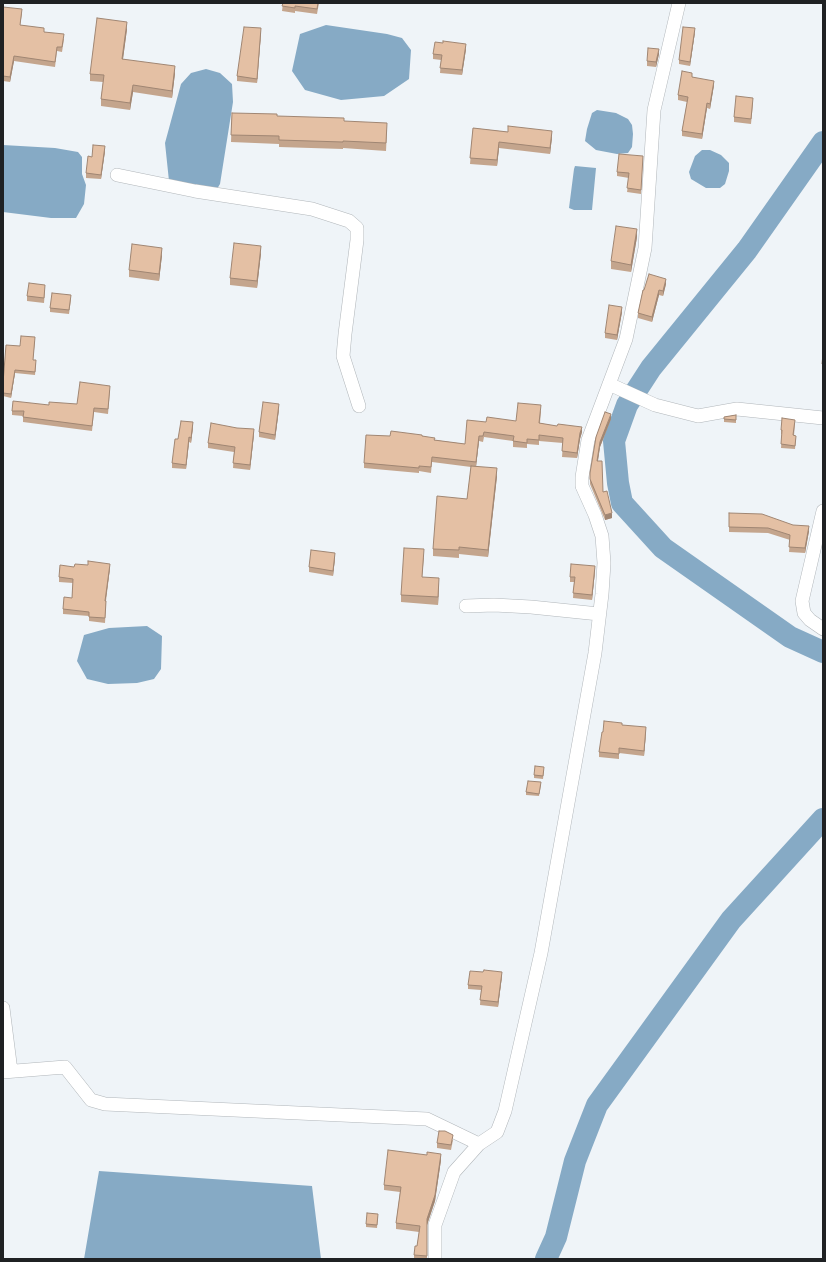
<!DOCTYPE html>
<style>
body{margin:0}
#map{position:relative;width:826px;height:1262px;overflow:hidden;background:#eff4f8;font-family:"Public Sans",sans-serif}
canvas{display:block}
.frame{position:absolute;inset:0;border:4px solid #1f2123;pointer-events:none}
</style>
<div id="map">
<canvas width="826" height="1262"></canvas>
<div class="frame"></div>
</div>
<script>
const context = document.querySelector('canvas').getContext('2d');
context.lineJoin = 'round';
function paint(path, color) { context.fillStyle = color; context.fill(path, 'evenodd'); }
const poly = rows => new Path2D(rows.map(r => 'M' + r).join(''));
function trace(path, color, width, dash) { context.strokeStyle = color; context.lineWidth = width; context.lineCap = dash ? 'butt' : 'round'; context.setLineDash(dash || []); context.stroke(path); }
const water = poly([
 [326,25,387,34,402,38,411,50,409,79,384,96,341,100,305,90,292,71,300,34],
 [206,69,220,73,232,84,233,102,220,184,217,189,169,181,165,143,181,84,191,73],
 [597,110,616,113,628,119,632,125,633,134,632,147,628,153,617,154,596,150,585,141,587,129,592,113],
 [3,145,55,148,78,152,82,157,82,174,86,185,84,204,76,218,51,218,3,212],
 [702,150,710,150,721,155,729,163,729,171,725,184,720,188,706,188,691,179,689,172,695,156],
 [575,166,596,168,592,210,574,210,569,208,574,169],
 [147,626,162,636,161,669,154,679,137,683,108,684,87,679,77,661,84,635,109,628],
 [99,1171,312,1186,321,1259,84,1259]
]);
const river = poly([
 [823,142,747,250,651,368,627,405,614,441,618,483,622,503,663,548,790,637,823,652],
 [546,1259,556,1237,575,1161,597,1105,731,920,823,819]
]);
const minor = poly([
 [117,175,195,191,312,209,349,221,357,228,357,240,345,334,343,356,359,406],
 [609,384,655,405,698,416,737,409,823,418],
 [823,511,802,601,804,613,810,620,823,629],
 [466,606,494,605,531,607,599,614],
 [3,1008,11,1071],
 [3,1072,65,1067,91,1100,105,1104,427,1119,479,1144],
 [435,1259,435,1225,454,1172,479,1144,497,1132,505,1111,541,953,595,653,602,594,604,563,602,536,595,515,582,486,582,477,588,440,626,339,645,248,654,110,679,3]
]);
const wall = poly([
 [3,3,4,3,3,7,22,14,20,25,44,32,64,39,62,52,57,51,55,67,14,61,10,82,3,81],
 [283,3,319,3,317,14,295,11,295,13,282,11],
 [127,29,123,59,175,73,172,98,133,92,130,110,101,106,101,99,103,82,90,81,90,74],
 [695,32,690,66,679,64,679,60],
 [261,33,257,83,237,81,237,76,242,47],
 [466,49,462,75,440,73,441,60,433,59,433,54],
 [659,54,656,67,647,66,647,61],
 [692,77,714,85,710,109,707,108,702,139,682,136,682,131,687,102,678,100,678,95],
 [753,103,751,124,734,122,734,117],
 [232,113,344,121,387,130,386,151,343,148,343,149,279,147,279,144,231,142],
 [473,128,552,137,550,154,499,148,497,166,470,164],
 [105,151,101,179,86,178,86,173,92,157],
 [643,156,641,194,627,192,629,178,617,176,617,172],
 [637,237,631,272,611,269,611,261],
 [261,253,257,288,230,285,230,278],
 [162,255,159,281,129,277,129,270],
 [666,284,663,296,659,295,652,322,638,318,638,313,644,290],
 [45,290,44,303,27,301,27,296],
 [71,299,69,314,50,312,50,308],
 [622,312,617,340,605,338,605,333],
 [35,341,33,360,36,364,35,375,15,373,11,398,3,396,3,383,20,346],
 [110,390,108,414,94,412,92,431,23,422,23,416,12,415,12,411,49,405,77,404],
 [279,409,275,440,259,437,259,432],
 [541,411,540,423,582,432,580,439,577,458,562,457,563,443,539,441,539,445,527,444,527,448,513,447,513,441,484,437,483,442,479,441,476,466,497,476,488,557,459,554,459,558,433,556,433,549,467,499,471,467,432,462,431,473,419,471,419,473,364,468,364,463,390,436,422,436,435,440,465,444,486,422,516,421],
 [736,415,736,423,724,422,724,417],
 [611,419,600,447,598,461,603,492,612,518,605,520,590,484,590,473,596,437],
 [795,423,794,436,796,439,795,449,781,448,782,434,781,434,781,430],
 [193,427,191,443,189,442,186,469,172,468,172,463,178,439],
 [254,434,250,470,233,468,234,452,208,448,208,443],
 [729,513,809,531,805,553,789,552,790,540,768,533,729,532],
 [424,557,422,577,439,585,438,605,401,602,401,595],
 [335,558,333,576,309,572,309,567],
 [74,567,110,568,106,601,106,605,105,623,89,621,89,616,63,614,63,609,72,598,73,583,59,582,59,577],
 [595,571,592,600,573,598,574,582,570,582,570,577],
 [622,725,646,732,644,756,619,753,619,759,599,757,599,752,603,732],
 [544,770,543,779,534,778,534,775],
 [541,785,539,796,526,795,526,792],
 [483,972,502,976,498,1007,480,1005,481,990,468,989,468,985],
 [453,1140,451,1150,437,1148,437,1143],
 [441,1160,435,1201,427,1225,427,1259,414,1259,414,1255,417,1246,419,1232,396,1229,396,1223,400,1192,384,1190,384,1185],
 [378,1216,377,1228,366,1227,366,1224]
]);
const shadedWall = poly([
 [127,22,127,29,122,66,122,59],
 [261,28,261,33,257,83,257,79],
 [695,28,695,32,690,66,690,62],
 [466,44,466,49,462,75,462,70],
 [659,49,659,54,656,67,656,62],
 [14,56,14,61,10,82,10,77],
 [175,66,175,73,172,98,172,91],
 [714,81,714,85,710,109,710,104],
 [133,85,133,92,130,110,130,103],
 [707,103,707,108,702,139,702,134],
 [552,131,552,137,550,154,550,148],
 [499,142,499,148,497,166,497,160],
 [105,146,105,151,101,179,101,175],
 [637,229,637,237,631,272,631,265],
 [261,246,261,253,257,288,257,281],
 [162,248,162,255,159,281,159,274],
 [666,279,666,284,663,296,663,291],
 [659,290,659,295,652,322,652,317],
 [622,307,622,312,617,340,617,335],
 [15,370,15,373,11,398,11,394],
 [279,404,279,409,275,440,275,435],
 [611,414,611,419,600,447,597,466,597,461,600,442],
 [193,422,193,427,191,443,191,438],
 [582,427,582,432,580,439,577,458,577,453,580,433],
 [254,429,254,434,250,470,250,465],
 [479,436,479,441,476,467,476,462],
 [189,437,189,442,186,469,186,465],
 [497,468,497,476,488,557,488,550],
 [612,513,612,518,605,520,605,515],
 [809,526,809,531,805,553,805,548],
 [335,553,335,558,333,576,333,571],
 [110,564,110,568,105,605,105,601],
 [595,566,595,571,592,600,592,595],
 [439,578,439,585,438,605,438,597],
 [646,727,646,732,644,756,644,751],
 [502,972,502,976,498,1007,498,1002],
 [441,1154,441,1160,435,1201,427,1225,427,1259,427,1219]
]);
const building = poly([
 [283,3,318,3,317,9,295,6,295,8,282,6,283,3],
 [3,7,22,9,20,25,44,28,44,32,64,34,62,47,57,47,55,62,14,56,10,77,3,76,3,7],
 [97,18,127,22,122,59,175,66,172,91,133,85,130,103,101,99,104,75,90,74,97,18],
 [244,27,261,28,257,79,237,76,244,27],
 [683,27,695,28,690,62,679,60,683,27],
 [443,41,466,44,462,70,440,68,442,55,433,54,435,42,443,43,443,41],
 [648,48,659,49,656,62,647,61,648,48],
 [682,71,692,73,692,77,714,81,710,104,707,103,702,134,682,131,688,97,678,95,682,71],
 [736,96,753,98,751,119,734,117,736,96],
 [232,113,277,114,277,116,344,118,344,121,387,123,386,143,343,141,343,142,279,140,279,136,231,135,232,113],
 [508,126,552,131,550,148,499,142,497,160,470,158,473,128,508,132,508,126],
 [93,145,105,146,101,175,86,173,88,156,92,157,93,145],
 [619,154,643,156,641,190,627,188,629,173,617,172,619,154],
 [616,226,637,229,631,265,611,261,616,226],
 [234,243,261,246,257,281,230,278,234,243],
 [132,244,162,248,159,274,129,270,132,244],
 [649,274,666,279,663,291,659,290,652,317,638,313,643,290,644,290,649,274],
 [29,283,45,285,44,298,27,296,29,283],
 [52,293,71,295,69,310,50,308,52,293],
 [609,305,622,307,617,335,605,333,609,305],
 [21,336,35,337,33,360,36,360,35,372,15,370,11,394,3,393,3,383,6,345,20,346,21,336],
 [823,354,823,364,822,364,823,354],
 [80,382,110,386,108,409,94,408,92,426,23,417,24,411,12,411,13,401,49,405,49,402,77,404,80,382],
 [263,402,279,404,275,435,259,432,263,402],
 [518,403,541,405,539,423,557,426,558,424,582,427,580,433,577,453,562,451,563,438,539,435,539,440,527,439,527,443,513,441,514,436,484,432,483,436,479,436,476,462,432,457,431,467,419,466,419,468,364,463,366,435,390,436,391,431,422,435,422,436,435,438,434,440,465,444,467,420,486,422,487,417,516,421,518,403],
 [605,412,611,414,600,442,597,461,602,461,603,492,607,491,612,513,605,515,590,479,590,473,596,437,605,412],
 [736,415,736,420,724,419,724,417,736,415],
 [782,418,795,420,793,435,796,436,795,446,781,444,782,430,781,430,782,418],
 [181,421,193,422,191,438,189,437,186,465,172,463,175,439,178,439,181,421],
 [211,423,237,428,254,429,250,465,233,463,235,447,208,443,211,423],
 [471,466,497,468,488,550,459,547,459,550,433,549,437,496,467,499,471,466],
 [729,513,762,514,793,525,809,526,805,548,789,547,790,535,768,528,729,527,729,513],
 [404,548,424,549,422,577,439,578,438,597,401,595,404,548],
 [311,550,335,553,333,571,309,567,311,550],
 [88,561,110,564,105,601,106,601,105,618,89,617,89,612,63,609,64,597,72,598,73,579,59,577,60,565,74,567,75,564,88,565,88,561],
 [571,564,595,566,592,595,573,593,575,577,570,577,571,564],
 [604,721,622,723,622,725,646,727,644,751,619,748,619,754,599,752,602,732,603,732,604,721],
 [535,766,544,767,543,776,534,775,535,766],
 [528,781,541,782,539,794,526,792,528,781],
 [484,970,502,972,498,1002,480,1000,482,986,468,985,470,971,483,972,484,970],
 [439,1131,445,1131,453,1135,451,1145,437,1143,439,1131],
 [388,1150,427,1155,427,1152,441,1154,435,1195,427,1219,427,1256,414,1255,415,1246,417,1246,420,1226,396,1223,401,1187,384,1185,388,1150],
 [367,1213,378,1214,377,1225,366,1224,367,1213]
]);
paint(water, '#86aac5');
trace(river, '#86aac5', 22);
trace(minor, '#b1b6ba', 14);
trace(minor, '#fff', 13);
paint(wall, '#c4a58d');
paint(shadedWall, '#a08673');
paint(building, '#e4c0a4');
trace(building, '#a08673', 1);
</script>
